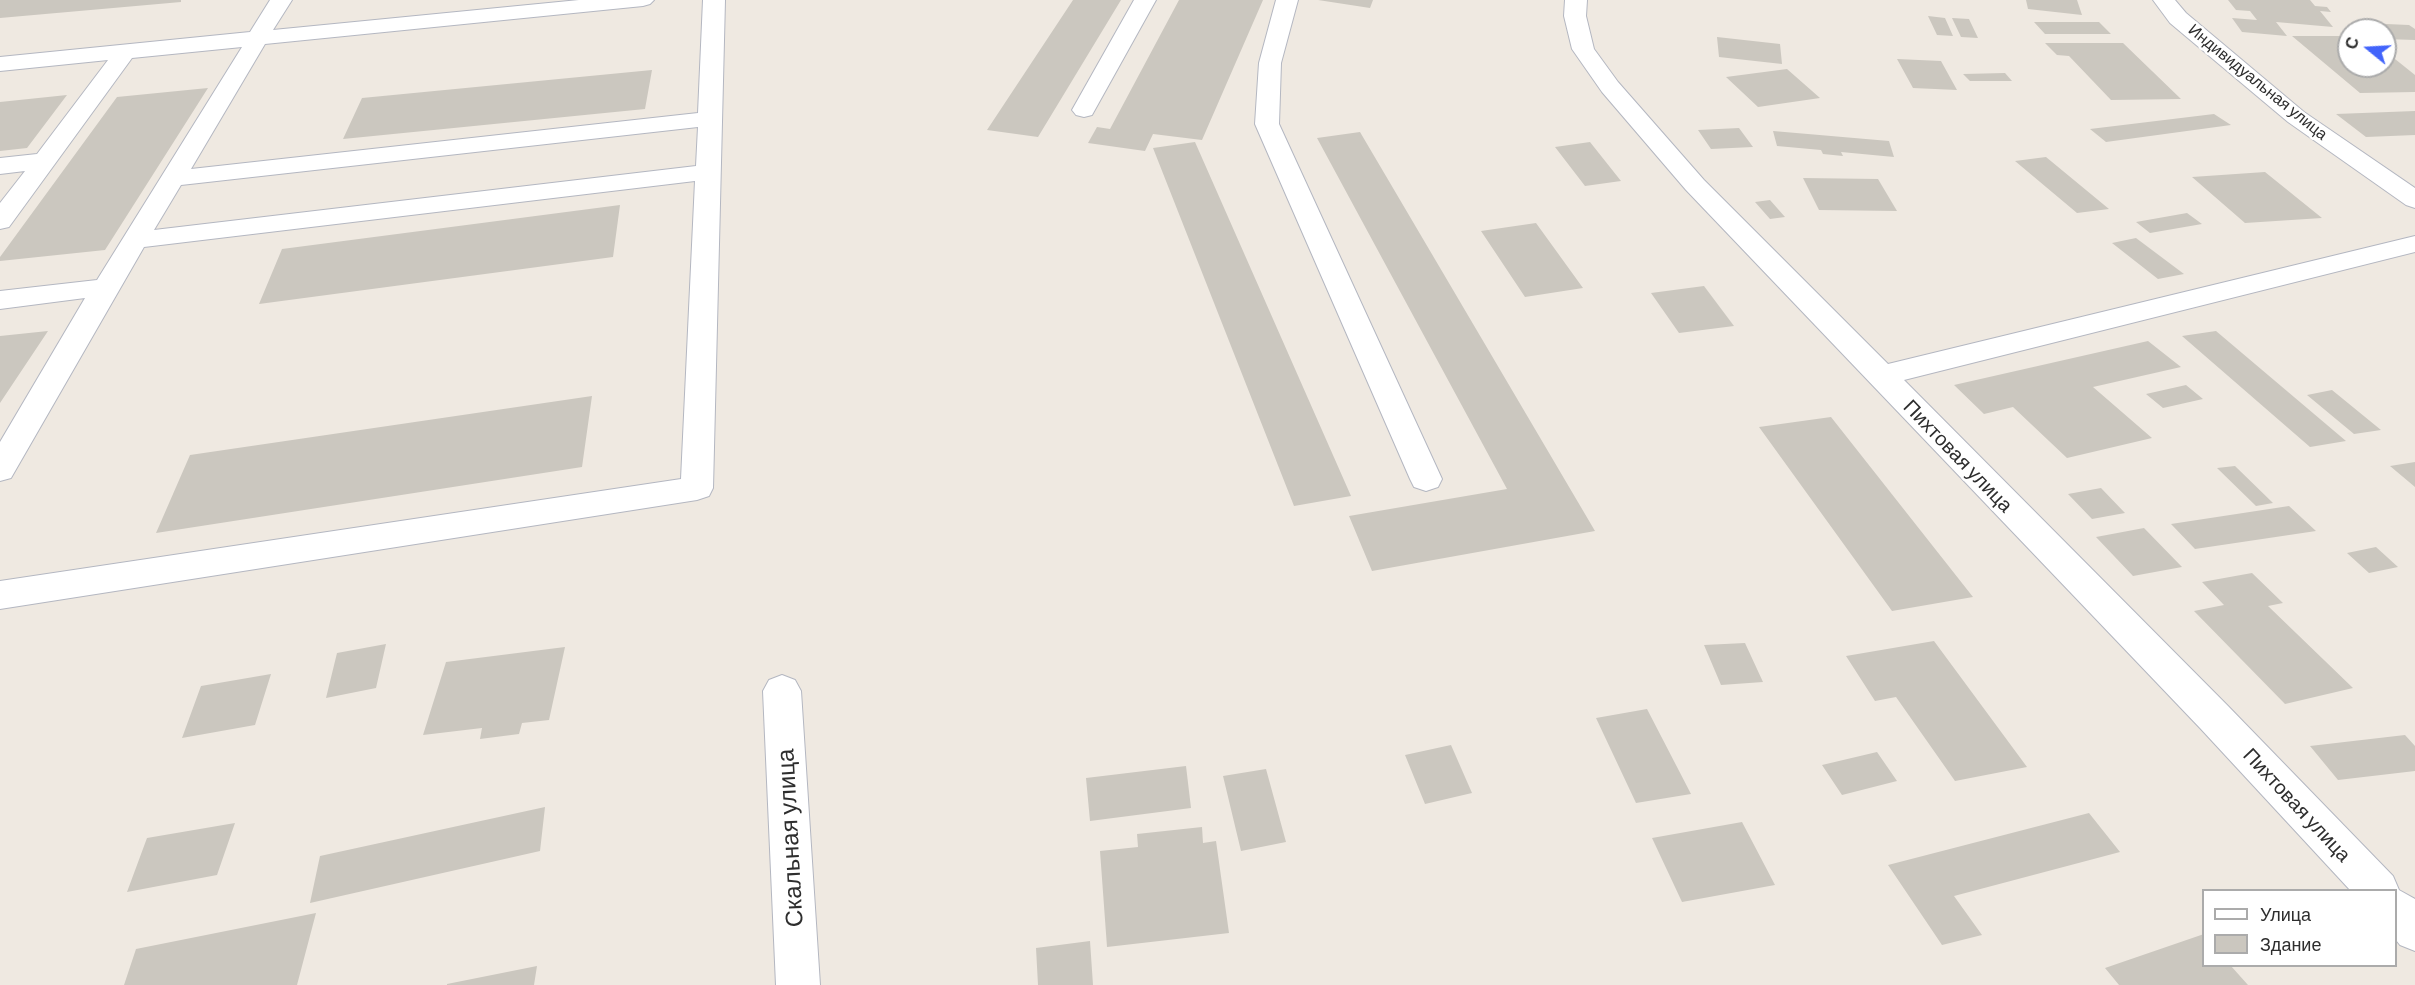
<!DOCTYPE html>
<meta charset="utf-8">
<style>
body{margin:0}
#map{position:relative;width:2415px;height:985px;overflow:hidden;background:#efe9e1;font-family:Barlow,sans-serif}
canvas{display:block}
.legend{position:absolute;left:2202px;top:889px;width:195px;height:78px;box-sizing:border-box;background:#fff;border:2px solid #ababab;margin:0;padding:8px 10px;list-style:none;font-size:18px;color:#2e2e2e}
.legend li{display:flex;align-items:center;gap:12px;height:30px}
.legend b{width:30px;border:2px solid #ababab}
.north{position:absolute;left:2337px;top:18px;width:60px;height:60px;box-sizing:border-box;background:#fff;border:2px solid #ababab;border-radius:50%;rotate:288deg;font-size:16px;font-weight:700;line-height:24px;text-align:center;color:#2e2e2e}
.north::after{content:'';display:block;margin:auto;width:21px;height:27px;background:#4264fb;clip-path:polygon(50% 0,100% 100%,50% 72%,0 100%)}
</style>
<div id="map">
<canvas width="2415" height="985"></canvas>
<ul class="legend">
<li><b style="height:8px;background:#fff"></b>Улица</li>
<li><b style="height:16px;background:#cbc7bf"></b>Здание</li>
</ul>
<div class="north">С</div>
</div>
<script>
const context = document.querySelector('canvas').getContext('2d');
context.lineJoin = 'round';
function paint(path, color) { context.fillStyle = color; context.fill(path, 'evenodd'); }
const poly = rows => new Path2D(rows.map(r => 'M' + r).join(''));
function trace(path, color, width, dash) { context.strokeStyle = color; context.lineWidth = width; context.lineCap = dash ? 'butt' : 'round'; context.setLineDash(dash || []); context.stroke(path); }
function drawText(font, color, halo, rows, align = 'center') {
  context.font = font + ' Barlow,sans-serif'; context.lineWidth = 5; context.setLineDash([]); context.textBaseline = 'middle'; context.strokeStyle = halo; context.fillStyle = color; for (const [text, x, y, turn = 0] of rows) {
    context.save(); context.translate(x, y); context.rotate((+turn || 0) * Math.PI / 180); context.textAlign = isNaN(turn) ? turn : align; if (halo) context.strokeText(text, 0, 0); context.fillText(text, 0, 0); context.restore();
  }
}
const building = poly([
 [0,0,181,0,181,2,0,18],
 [1073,0,1121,0,1038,137,987,130],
 [1179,0,1263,0,1202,140,1153,134,1145,151,1088,143,1097,127,1110,129],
 [1318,0,1373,0,1370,8],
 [2026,0,2077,0,2082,15,2028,9],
 [2228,0,2310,0,2315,6,2327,7,2331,12,2320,11,2333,27,2276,22,2287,36,2242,32,2232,18,2257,20,2250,11,2236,10],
 [1928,16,1945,18,1953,36,1937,35],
 [1952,18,1969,19,1978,38,1961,37],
 [2034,22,2099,22,2111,34,2045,34],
 [2363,23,2409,25,2415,29,2415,40,2385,39,2385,30,2371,30],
 [2292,36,2349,36,2349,66,2385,66,2385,51,2415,75,2415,92,2360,93],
 [1717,37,1780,44,1782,64,1719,57],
 [2045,43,2123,43,2181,99,2111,100,2069,56,2057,55],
 [1897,59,1941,61,1957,90,1913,88],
 [1787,69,1820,98,1758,107,1726,77],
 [652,70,645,109,343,139,362,98],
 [2005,73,2012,81,1970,81,1963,74],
 [208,88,105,250,0,261,0,257,117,97],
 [67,95,27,148,0,151,0,102],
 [2415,111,2415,135,2366,137,2336,114],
 [2214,114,2231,125,2106,142,2090,129],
 [1739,128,1753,147,1711,149,1698,130],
 [1773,131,1889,141,1894,157,1841,152,1843,156,1823,154,1821,150,1777,146],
 [1360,132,1595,531,1372,571,1349,516,1507,489,1317,138],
 [1195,142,1351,496,1294,506,1153,148],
 [1590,142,1621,181,1585,186,1555,147],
 [2046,157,2109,209,2077,213,2015,161],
 [2265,172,2322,218,2245,223,2192,177],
 [1803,178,1878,179,1897,211,1819,210],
 [1770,200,1785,217,1770,219,1755,202],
 [620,205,613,257,259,304,282,249],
 [2187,213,2202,224,2150,233,2136,222],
 [1536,223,1583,288,1525,297,1481,231],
 [2136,238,2184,274,2158,279,2112,243],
 [1704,286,1734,326,1679,333,1651,293],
 [48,331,0,403,0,336],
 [2216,331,2346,441,2310,447,2182,336],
 [2148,341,2181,367,2093,387,2152,438,2067,458,2013,407,1984,414,1954,385],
 [2186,385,2203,399,2163,408,2146,394],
 [2332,390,2381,430,2354,434,2307,395],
 [592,396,582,467,156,533,190,455],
 [1831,417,1973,597,1892,611,1759,427],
 [2415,462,2415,487,2390,466],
 [2235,466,2273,503,2256,506,2217,468],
 [2101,488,2125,513,2092,519,2068,494],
 [2289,506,2316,531,2195,549,2171,524],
 [2144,528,2182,567,2133,576,2096,537],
 [2376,547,2398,567,2369,573,2347,553],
 [2252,573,2283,603,2268,606,2353,688,2285,704,2194,611,2224,605,2202,582],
 [1934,641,2027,767,1955,781,1896,697,1875,701,1846,656],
 [1745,643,1763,682,1721,685,1704,645],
 [386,644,376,688,326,698,337,653],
 [565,647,549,720,522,723,519,734,480,739,482,728,423,735,446,662],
 [271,674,255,725,182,738,201,686],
 [1647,709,1691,794,1636,803,1596,718],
 [2405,735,2415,746,2415,771,2338,780,2310,746],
 [1451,745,1472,793,1425,804,1405,755],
 [1877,752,1897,781,1842,795,1822,765],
 [1186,766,1191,808,1090,821,1086,778],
 [1266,769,1286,842,1241,851,1223,776],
 [545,807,540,851,310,903,320,856],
 [2089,813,2120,852,1954,896,1982,935,1942,945,1888,865],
 [1742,822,1775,885,1682,902,1652,838],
 [235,823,217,875,127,892,147,838],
 [1202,827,1203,843,1216,841,1229,933,1107,947,1100,851,1138,847,1137,834],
 [316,913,297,985,124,985,136,949],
 [2204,934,2204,966,2231,966,2248,985,2119,985,2105,968],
 [1090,941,1093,985,1038,985,1036,948],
 [537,966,534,985,447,985,447,984]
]);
const minor = poly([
 [270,0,292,0,273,30,579,0,654,0,650,4,643,6,265,44,191,169,698,113,703,0,725,0,713,488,709,496,697,500,0,609,0,581,681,479,695,181,144,247,11,478,0,481,0,442,85,298,0,309,0,291,97,280,242,47,132,58,9,227,0,229,0,203,25,171,0,174,0,158,37,154,108,60,0,71,0,57,250,32,270,0],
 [698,127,696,166,154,230,181,185,698,127],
 [1134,0,1156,0,1092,115,1084,117,1076,115,1072,110,1134,0],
 [1276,0,1298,0,1281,63,1279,124,1442,479,1438,487,1426,491,1414,487,1410,479,1255,124,1259,63,1276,0],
 [1565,0,1587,0,1586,16,1594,49,1618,82,1704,180,1888,364,2415,236,2415,252,1904,380,2228,706,2393,876,2399,890,2415,899,2415,951,2400,945,2396,940,2396,890,2350,890,2200,728,1686,190,1602,92,1572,49,1564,16,1565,0],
 [2153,0,2175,0,2186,13,2304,112,2415,188,2415,208,2406,205,2288,122,2170,23,2153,0],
 [782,675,795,680,801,691,820,985,776,985,763,691,769,680,782,675]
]);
const farStreetnames = [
 ["Индивидуальная улица",2258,82,39]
];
const streetNames = [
 ["Пихтовая улица",1958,456,46],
 ["Пихтовая улица",2297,805,47]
];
const nearStreetnames = [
 ["Скальная улица",790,838,-93]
];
paint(building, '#cbc7bf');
trace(minor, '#b4b7c1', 2);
paint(minor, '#fff');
drawText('16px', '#2e2e2e', '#fff', farStreetnames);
drawText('20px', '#2e2e2e', '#fff', streetNames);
drawText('24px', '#2e2e2e', '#fff', nearStreetnames);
</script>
